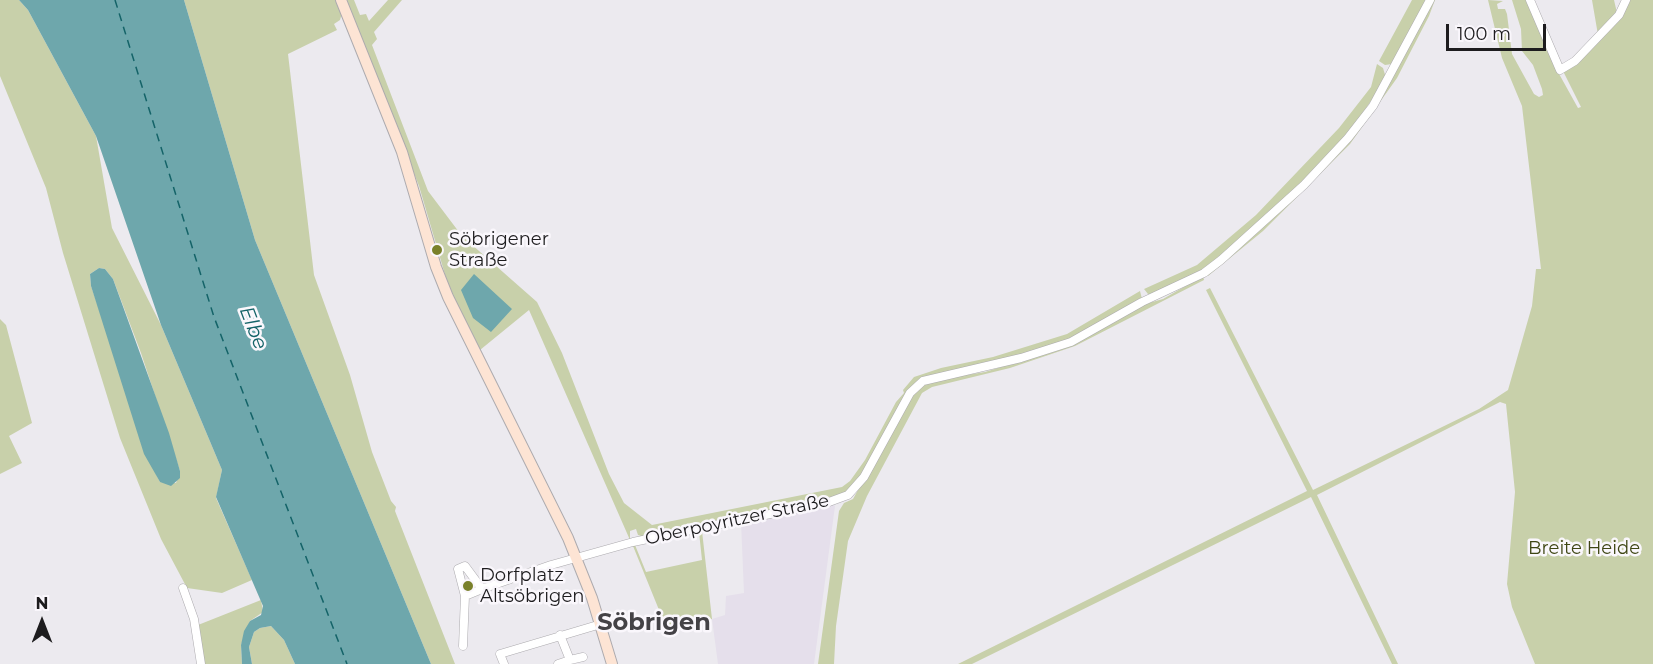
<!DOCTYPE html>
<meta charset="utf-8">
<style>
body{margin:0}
#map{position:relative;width:1653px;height:664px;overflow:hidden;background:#eceaef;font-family:Montserrat,sans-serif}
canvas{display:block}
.north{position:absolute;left:12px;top:592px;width:60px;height:60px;-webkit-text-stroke:4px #faf7fc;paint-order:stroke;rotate:0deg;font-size:16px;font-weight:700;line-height:24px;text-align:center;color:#1d1c1e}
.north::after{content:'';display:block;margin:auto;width:21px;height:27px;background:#1d1c1e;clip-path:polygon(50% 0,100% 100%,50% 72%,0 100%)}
.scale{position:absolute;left:1446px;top:24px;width:100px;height:27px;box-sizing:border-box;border:3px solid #1d1c1e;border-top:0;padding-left:8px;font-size:18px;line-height:21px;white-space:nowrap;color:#1d1c1e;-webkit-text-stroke:4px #faf7fc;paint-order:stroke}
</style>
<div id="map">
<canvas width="1653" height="664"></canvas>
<div class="north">N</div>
<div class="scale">100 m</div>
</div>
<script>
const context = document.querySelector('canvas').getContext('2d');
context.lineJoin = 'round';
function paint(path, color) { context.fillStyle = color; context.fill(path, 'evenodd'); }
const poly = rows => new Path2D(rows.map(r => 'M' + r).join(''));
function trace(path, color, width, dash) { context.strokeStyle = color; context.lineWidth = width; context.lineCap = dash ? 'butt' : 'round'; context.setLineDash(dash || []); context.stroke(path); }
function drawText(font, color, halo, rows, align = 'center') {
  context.font = font + ' Montserrat,sans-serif'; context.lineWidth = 5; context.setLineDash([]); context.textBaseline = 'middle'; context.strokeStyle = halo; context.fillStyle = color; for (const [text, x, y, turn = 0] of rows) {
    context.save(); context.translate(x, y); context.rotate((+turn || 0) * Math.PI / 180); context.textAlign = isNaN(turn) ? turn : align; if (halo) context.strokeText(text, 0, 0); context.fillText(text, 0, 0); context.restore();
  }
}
const built = poly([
 [832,503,835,506,814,664,718,664,712,619,725,615,726,596,744,593,741,522]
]);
const green = poly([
 [0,0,19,0,28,10,96,136,112,228,161,325,222,470,216,498,252,580,222,593,187,588,161,539,120,438,63,253,46,188,0,76],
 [99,268,105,269,113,279,141,353,180,471,176,483,160,482,156,474,91,286,90,274],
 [184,0,338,0,342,13,340,20,334,24,337,30,288,54,314,275,350,375,372,452,391,501,396,507,395,511,455,664,431,664,255,240],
 [346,0,354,0,360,15,366,14,369,21,388,0,402,0,374,32,377,39,372,45,428,191,462,236,537,302,562,353,609,474,624,503,652,525,842,487,850,481,865,460,896,402,904,393,903,390,914,377,941,368,993,357,1067,334,1140,291,1142,299,1071,340,1044,349,921,380,861,477,843,495,644,537,638,535,636,529,630,531,630,540,529,310,480,350,451,295,419,186],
 [1412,0,1427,0,1392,64,1385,65,1379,61],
 [1432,0,1435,0,1429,16,1397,78,1350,144,1263,231,1208,276,1207,273,1349,139],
 [1488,0,1503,1,1497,4,1498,9,1505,9,1507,14,1512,54,1534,94,1539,97,1543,95,1542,89,1533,65,1522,51,1521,29,1512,0,1528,0,1558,72,1578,108,1581,107,1563,71,1628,0,1653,0,1653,664,1535,664,1512,607,1507,584,1515,492,1506,404,1500,402,1317,495,1398,664,1392,664,1311,497,972,664,958,664,1307,491,1206,290,1210,288,1313,490,1479,409,1508,390,1532,306,1536,269,1541,269,1522,106,1502,58],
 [1592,0,1614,0,1617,13,1598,35],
 [1377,64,1383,68,1386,78,1347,137,1325,161,1220,257,1201,270,1154,295,1148,294,1144,289,1197,265,1256,215,1339,128,1371,87],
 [1203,276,1204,280,1075,346,1010,368,932,387,922,393,867,496,848,541,836,626,834,664,818,664,839,511,844,503,853,499,905,405,918,388,929,381,985,372,1023,360,1145,304,1163,299],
 [0,319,6,325,32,423,9,436,22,463,0,474],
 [702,531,712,619,668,632,633,546,635,545,646,572,702,560,699,532],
 [261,600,263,612,250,621,241,645,242,664,204,664,198,625],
 [271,626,284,640,295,664,252,664,249,647,254,632,260,628]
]);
const water = poly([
 [19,0,184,0,255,240,431,664,295,664,284,640,271,626,260,628,254,632,249,647,252,664,242,664,241,645,244,631,250,621,261,615,263,606,216,497,222,470,161,325,96,136,28,10],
 [99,268,105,269,113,279,169,433,180,471,180,478,171,486,160,482,144,454,91,286,90,274],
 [474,274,512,309,491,332,473,318,461,290]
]);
const ferry = poly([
 [115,0,214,317,347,664]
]);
const street = poly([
 [1530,0,1560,70,1575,61,1619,15,1626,0],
 [183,588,194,619,201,664],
 [482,589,551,565,633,542,829,502,848,495,864,477,910,393,923,381,1021,358,1071,342,1142,302,1204,273,1221,260,1304,185,1348,138,1373,106,1430,0],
 [463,646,465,596,458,569,465,566,482,589,465,596],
 [570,660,583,657],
 [504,664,500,654,601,624],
 [558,664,570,660,560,635]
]);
const secondary = poly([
 [341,0,402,152,436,267,448,297,568,538,592,598,612,664]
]);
const markers = [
 [437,250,6,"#7a812b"],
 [468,586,6,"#7a812b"]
];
const poiNames = [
 ["Söbrigener",449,240],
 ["Straße",449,261],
 ["Dorfplatz",480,576],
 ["Altsöbrigen",480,597]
];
const streetNames = [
 ["Oberpoyritzer Straße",737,520,-12]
];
const parkNames = [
 ["Breite Heide",1584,549]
];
const waterNames = [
 ["Elbe",253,328,69]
];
const districtNames = [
 ["Söbrigen",654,623]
];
paint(built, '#e5dfeb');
paint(green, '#c8d0aa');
paint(water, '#6ea7ac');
trace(ferry, '#146368', 1.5, [8, 6]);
trace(street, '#adabaf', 9);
trace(secondary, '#adabaf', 12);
trace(street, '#fff', 8);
trace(secondary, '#fde4d4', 10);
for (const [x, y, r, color] of markers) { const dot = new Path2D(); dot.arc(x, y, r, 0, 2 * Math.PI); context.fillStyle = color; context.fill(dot); trace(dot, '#faf7fc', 2); }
drawText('18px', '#1d1c1e', '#faf7fc', poiNames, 'left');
drawText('18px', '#1d1c1e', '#faf7fc', streetNames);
drawText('18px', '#3f4614', '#faf7fc', parkNames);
drawText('italic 20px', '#146368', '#faf7fc', waterNames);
drawText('bold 24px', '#444246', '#faf7fc', districtNames);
</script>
